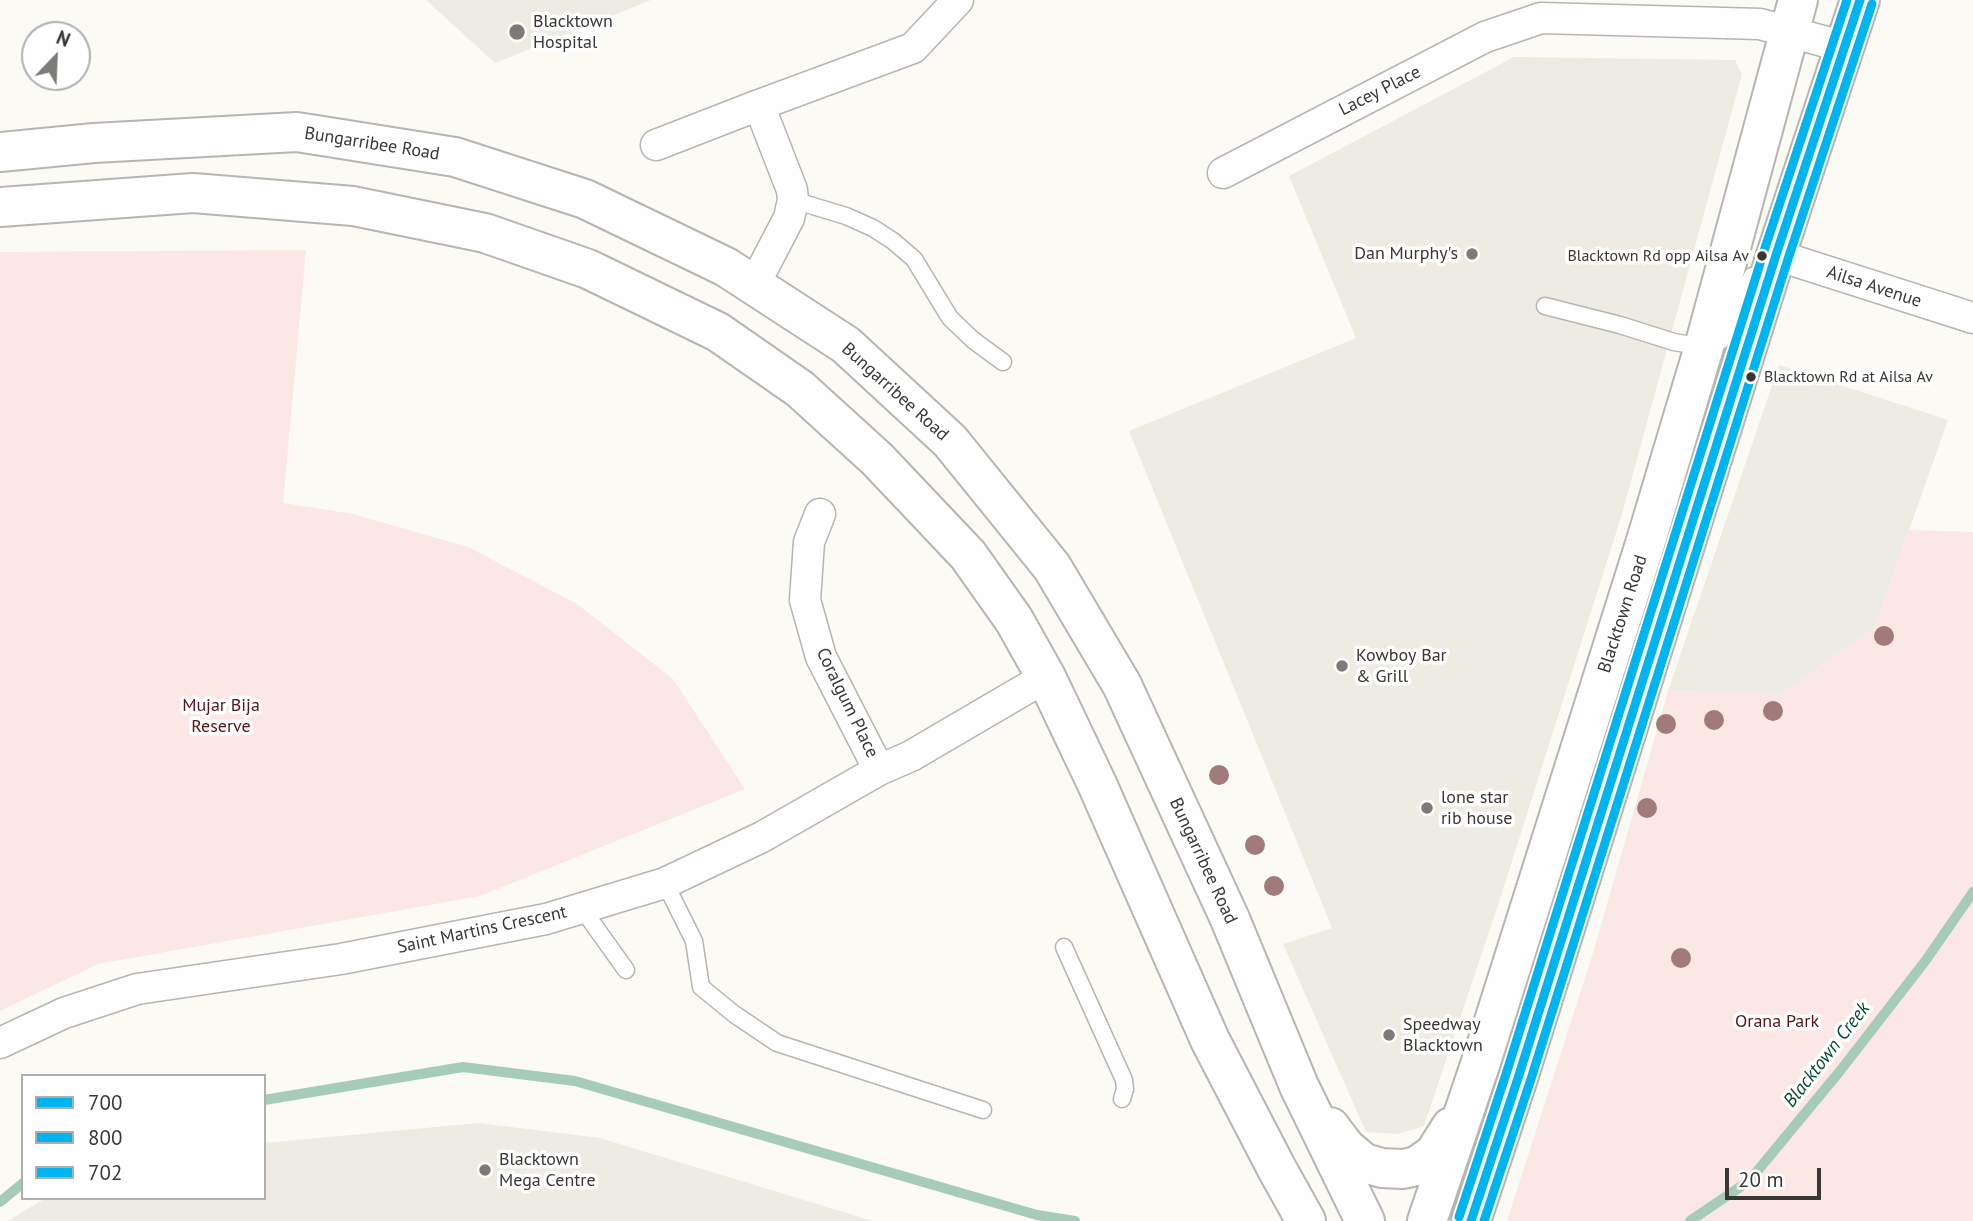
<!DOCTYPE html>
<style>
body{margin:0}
#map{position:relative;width:1973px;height:1221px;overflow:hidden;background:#fbfaf5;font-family:"PT Sans",sans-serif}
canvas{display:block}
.legend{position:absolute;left:21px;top:1074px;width:245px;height:126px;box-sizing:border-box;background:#fff;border:2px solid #afafae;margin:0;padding:9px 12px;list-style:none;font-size:21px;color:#383735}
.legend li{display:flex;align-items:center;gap:14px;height:35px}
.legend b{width:35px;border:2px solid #afafae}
.north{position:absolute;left:21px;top:21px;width:70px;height:70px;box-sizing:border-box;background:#fff;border:2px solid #afafae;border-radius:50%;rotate:23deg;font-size:19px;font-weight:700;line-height:28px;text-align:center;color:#383735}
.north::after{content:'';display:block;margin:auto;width:24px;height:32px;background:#7c7b78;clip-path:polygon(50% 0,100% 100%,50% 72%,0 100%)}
.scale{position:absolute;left:1725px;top:1168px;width:96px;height:32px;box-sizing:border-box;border:4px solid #383735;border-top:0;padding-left:9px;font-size:21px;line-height:24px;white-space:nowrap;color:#383735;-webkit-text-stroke:5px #fff;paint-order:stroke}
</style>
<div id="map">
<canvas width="1973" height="1221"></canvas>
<ul class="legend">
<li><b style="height:9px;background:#00b5ef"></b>700</li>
<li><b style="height:9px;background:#00b5ef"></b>800</li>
<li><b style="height:9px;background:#00b5ef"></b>702</li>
</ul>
<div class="north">N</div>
<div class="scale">20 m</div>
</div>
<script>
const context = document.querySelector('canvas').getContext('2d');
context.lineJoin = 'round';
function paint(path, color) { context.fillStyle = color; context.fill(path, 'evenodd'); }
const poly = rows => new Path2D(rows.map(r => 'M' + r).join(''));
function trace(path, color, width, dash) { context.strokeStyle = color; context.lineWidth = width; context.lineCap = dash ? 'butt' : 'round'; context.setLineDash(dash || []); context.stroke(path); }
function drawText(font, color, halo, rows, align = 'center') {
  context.font = font + ' "PT Sans",sans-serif'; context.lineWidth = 7; context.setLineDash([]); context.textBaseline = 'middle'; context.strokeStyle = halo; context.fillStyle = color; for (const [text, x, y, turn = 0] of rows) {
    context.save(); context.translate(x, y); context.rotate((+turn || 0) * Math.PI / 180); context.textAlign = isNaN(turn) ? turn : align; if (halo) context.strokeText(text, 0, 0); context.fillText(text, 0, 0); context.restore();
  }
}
const built = poly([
 [426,0,651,0,495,63],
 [1514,57,1735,60,1742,74,1622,514,1501,896,1424,1126,1398,1134,1366,1132,1283,944,1332,928,1129,431,1356,338,1289,176],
 [1779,365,1948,420,1874,629,1781,694,1668,691],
 [479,1123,600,1138,873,1221,7,1221,46,1198,264,1198,264,1143]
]);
const green = poly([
 [306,250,283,503,353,514,468,547,577,604,673,679,745,789,480,896,98,964,0,1011,0,252],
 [1909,530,1973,532,1973,1221,1507,1221,1593,953,1668,691,1781,694,1874,629]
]);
const stream = poly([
 [264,1100,463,1067,575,1081,1037,1215,1075,1221],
 [0,1202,23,1183],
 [1690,1221,1749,1181,1840,1071,1926,960,1973,892]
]);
const lane = poly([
 [793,200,846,216,873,228,893,241,914,259,950,318,973,340,1003,362],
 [1545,306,1620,325,1674,342,1704,347,1717,343,1724,338,1752,276],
 [665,883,694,941,701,987,734,1014,777,1043,983,1110],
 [581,907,626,970],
 [1064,947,1124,1080,1125,1089,1122,1099]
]);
const street = poly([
 [656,145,759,105],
 [1223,173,1485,37,1541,18,1760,24,1845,47],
 [1776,255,1973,318],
 [754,285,789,218,793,200,792,190,759,105,913,48,958,0],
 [820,514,809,542,805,600,821,657,879,770],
 [0,1043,64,1013,137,989,341,959,546,919,665,883,762,837,879,770,911,756,1046,677]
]);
const primary = poly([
 [0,152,94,143,297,132,455,157,585,199,726,267,846,345,950,441,1052,567,1122,685,1230,919,1299,1086,1365,1221],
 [0,207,193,193,353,206,485,233,588,269,718,332,800,389,877,459,968,555,1014,620,1046,677,1097,784,1210,1040,1277,1169,1306,1221],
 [1330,1127,1346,1148,1364,1163,1382,1168,1403,1169,1417,1166,1434,1154,1451,1127],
 [1427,1221,1482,1059,1645,544,1704,347,1798,0],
 [1471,1221,1519,1075,1776,255,1860,0]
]);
const bus1 = poly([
 [1471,1221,1519,1075,1776,255,1860,0]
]);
const bus2 = poly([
 [1484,1221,1531,1079,1788,259,1872,4]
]);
const bus3 = poly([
 [1459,1217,1507,1071,1764,251,1847,0]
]);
const trees = [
 [1884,636],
 [1773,711],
 [1714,720],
 [1666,724],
 [1219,775],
 [1647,808],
 [1255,845],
 [1274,886],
 [1681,958]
];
const markers = [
 [517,32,9,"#7c7b78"],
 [1472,254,7,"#7c7b78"],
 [1762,256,6,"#383735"],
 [1751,377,6,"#383735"],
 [1342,666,7,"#7c7b78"],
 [1427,808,7,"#7c7b78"],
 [1389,1035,7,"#7c7b78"],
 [485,1170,7,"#7c7b78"]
];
const busNames = [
 ["Blacktown Rd opp Ailsa Av",1749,256],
 ["Blacktown Rd at Ailsa Av",1764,377,"left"]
];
const poiNames = [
 ["Blacktown",533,22],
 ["Hospital",533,43],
 ["Dan Murphy's",1458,254,"right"],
 ["Kowboy Bar",1356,656],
 ["& Grill",1356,677],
 ["lone star",1441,798],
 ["rib house",1441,819],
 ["Speedway",1403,1025],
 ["Blacktown",1403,1046],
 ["Blacktown",499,1160],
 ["Mega Centre",499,1181]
];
const streetNames = [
 ["Lacey Place",1380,91,-27],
 ["Bungarribee Road",372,144,9],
 ["Ailsa Avenue",1874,287,18],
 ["Bungarribee Road",895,392,42],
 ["Blacktown Road",1623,614,-72],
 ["Coralgum Place",847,703,64],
 ["Bungarribee Road",1203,861,65],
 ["Saint Martins Crescent",482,930,-12]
];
const parkNames = [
 ["Mujar Bija",221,706],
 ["Reserve",221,727],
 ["Orana Park",1777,1022]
];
const waterNames = [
 ["Blacktown Creek",1827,1055,-52]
];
paint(built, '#eeebe2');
paint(green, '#fbe8e4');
trace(stream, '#a6ccb7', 10);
trace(lane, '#b6b5b2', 19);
trace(street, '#b6b5b2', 33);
trace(primary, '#b6b5b2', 42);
trace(lane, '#fefefe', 16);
trace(street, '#fefefe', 30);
trace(primary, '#fefefe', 38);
trace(bus1, '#00b5ef', 9);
trace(bus2, '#00b5ef', 9);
trace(bus3, '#00b5ef', 9);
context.fillStyle = '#a17b7a';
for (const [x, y] of trees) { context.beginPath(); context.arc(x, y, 10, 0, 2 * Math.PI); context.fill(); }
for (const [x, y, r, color] of markers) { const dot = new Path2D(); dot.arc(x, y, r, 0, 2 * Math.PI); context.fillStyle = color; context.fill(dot); trace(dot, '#fff', 2.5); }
drawText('16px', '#383735', '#fff', busNames, 'right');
drawText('18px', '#383735', '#fff', poiNames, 'left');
drawText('18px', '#383735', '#fff', streetNames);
drawText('18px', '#581316', '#fff', parkNames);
drawText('italic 19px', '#00492f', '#fff', waterNames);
</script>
